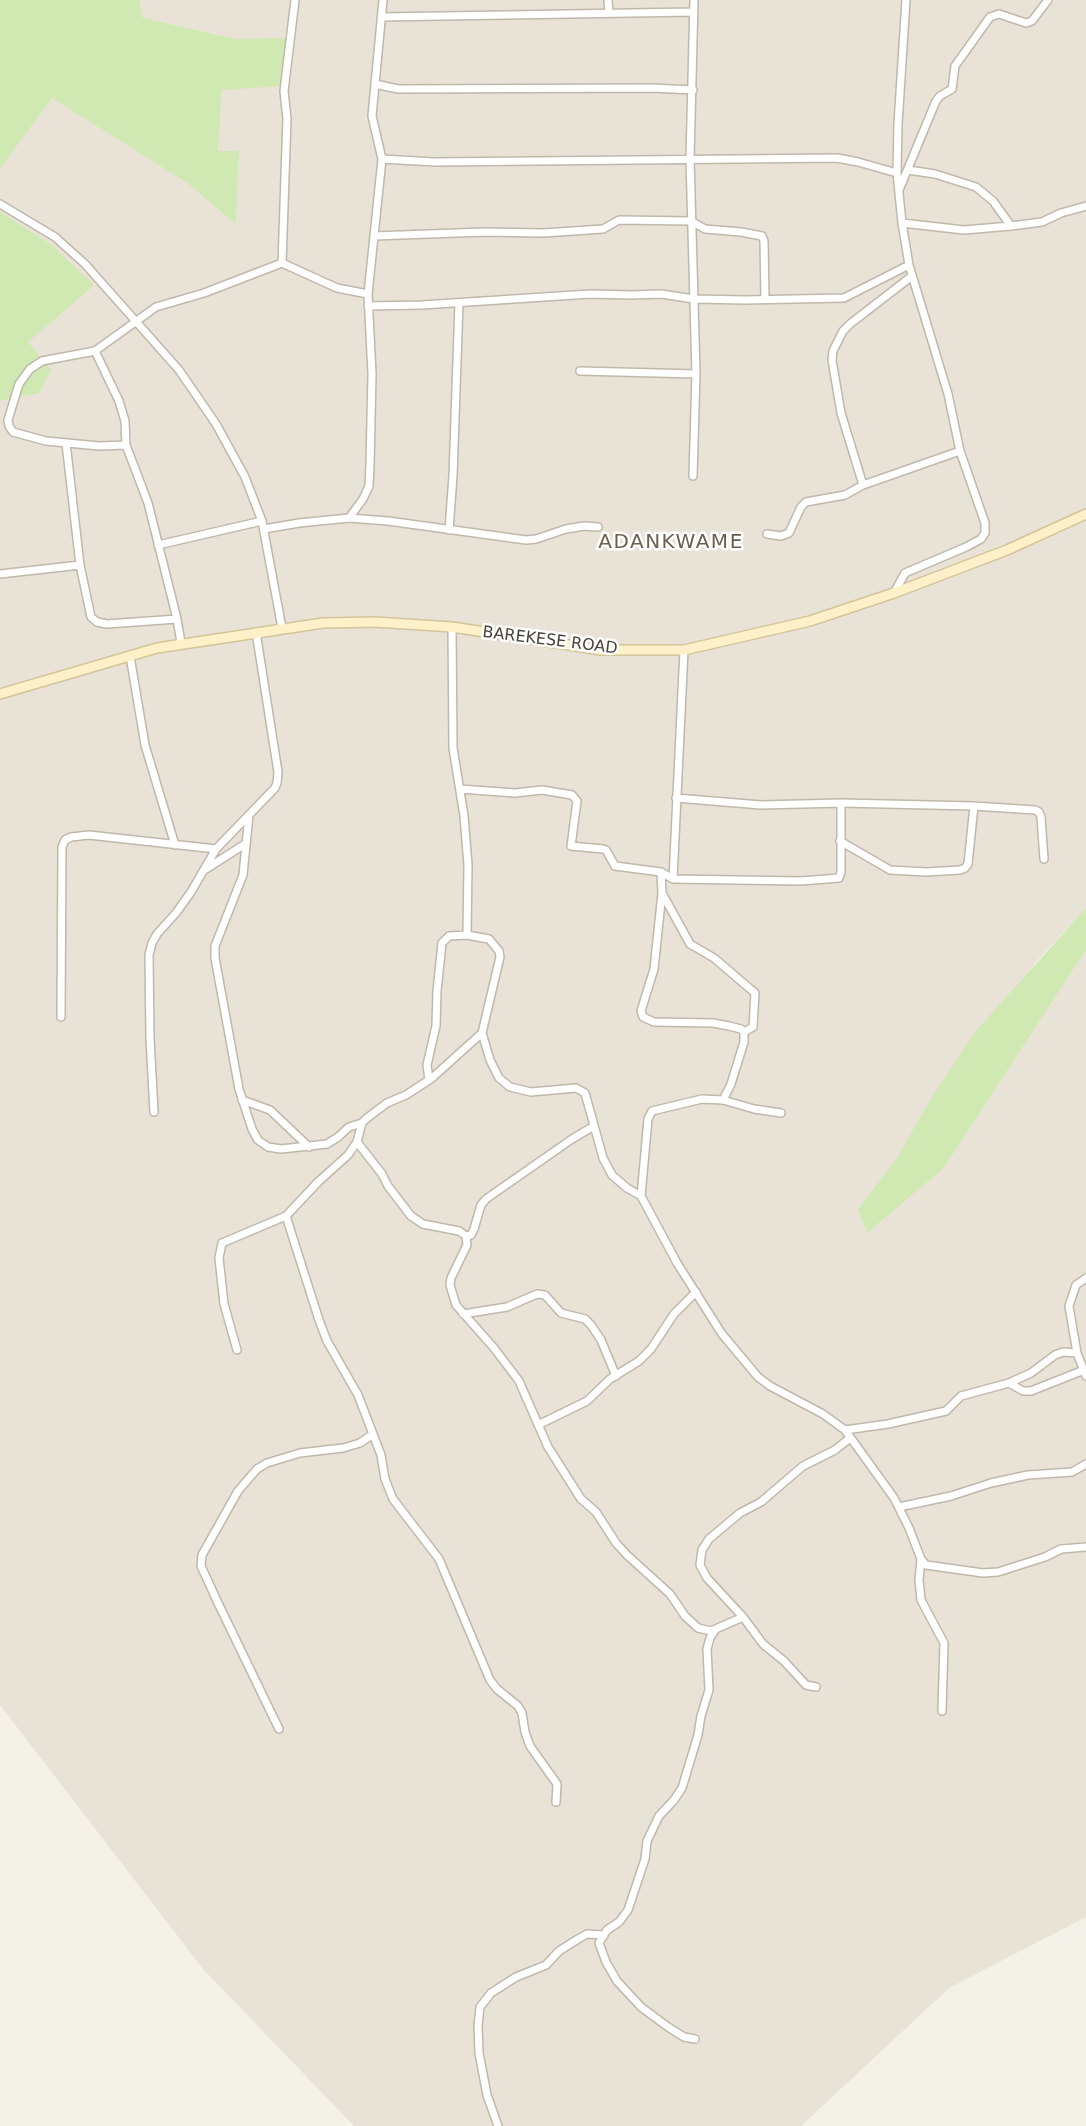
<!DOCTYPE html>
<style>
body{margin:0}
canvas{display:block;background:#f4f1e9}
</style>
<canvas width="1086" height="2126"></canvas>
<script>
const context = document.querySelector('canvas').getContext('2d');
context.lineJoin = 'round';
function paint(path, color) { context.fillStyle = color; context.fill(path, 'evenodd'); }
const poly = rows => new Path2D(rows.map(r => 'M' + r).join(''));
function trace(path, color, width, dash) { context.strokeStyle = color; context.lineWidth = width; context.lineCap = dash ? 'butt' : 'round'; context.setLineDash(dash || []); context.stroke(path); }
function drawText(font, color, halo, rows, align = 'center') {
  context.font = font + ' "DejaVu Sans",sans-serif'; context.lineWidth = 5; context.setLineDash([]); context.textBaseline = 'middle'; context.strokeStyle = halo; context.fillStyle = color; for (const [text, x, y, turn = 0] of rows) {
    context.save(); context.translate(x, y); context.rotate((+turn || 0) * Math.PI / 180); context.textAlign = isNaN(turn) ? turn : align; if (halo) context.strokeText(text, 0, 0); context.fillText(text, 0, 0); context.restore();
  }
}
const residential = poly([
 [139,0,1086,0,1086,908,1036,962,897,1158,858,1209,867,1233,943,1169,1086,950,1086,1917,949,1988,801,2126,354,2126,203,1969,0,1705,0,401,17,399,49,243,0,212,0,169,52,98,187,183,236,223,239,151,218,152,222,90,287,39,236,39,143,18]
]);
const green = poly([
 [0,0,139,0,143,18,236,39,287,38,282,86,222,90,218,151,239,151,236,224,187,183,52,98,0,169],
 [0,212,49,243,94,285,28,342,51,370,39,393,0,401],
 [1086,908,1086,950,943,1169,867,1233,858,1209,897,1158,932,1097,975,1032]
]);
const street = poly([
 [608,0,609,13],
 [381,17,693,12],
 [375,84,398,89,652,88,693,90],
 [382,159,435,162,837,158,858,162,897,173],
 [908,170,935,174,976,187,993,201,1011,226],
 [899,190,936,101,940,96,952,89,955,66,990,17,999,14,1026,23,1032,21,1048,0],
 [0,204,55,237,85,264,179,370,216,424,245,477,262,521,282,628],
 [902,223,964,230,1011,226,1042,222,1061,213,1086,206],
 [374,236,484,232,543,233,603,229,619,220,691,221,705,229,741,232,762,236,764,241,765,299],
 [282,263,287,119,284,91,295,0],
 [368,306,422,305,590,294,632,295,661,294,694,299,745,300,844,298,909,265],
 [95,351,119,401,125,421,126,445,148,503,177,619,181,643],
 [580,371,696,374],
 [66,443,80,565,91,617,97,622,107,624,177,619],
 [126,445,99,446,46,441,13,432,9,426,8,420,19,384,30,369,42,361,95,351,156,307,204,293,282,263,337,288,368,294],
 [693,476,696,374,690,159,694,0],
 [863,485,841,413,832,360,833,351,843,331,850,324,912,276],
 [349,518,363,499,369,486,370,465,372,374,368,294,382,159,372,116,383,0],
 [264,529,299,523,349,518,388,521,526,540,536,539,566,529,584,526,598,527],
 [449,530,453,476,459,303],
 [767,534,781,536,789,533,801,507,806,502,845,495,863,485,960,451],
 [158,545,262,521],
 [0,574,80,565],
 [894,593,905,573,966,547,981,539,985,533,985,523,960,451,948,394,909,265,902,223,897,173,898,124,906,0],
 [452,627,453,748,464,816,468,865,467,935,489,939,499,951,500,957,482,1033,490,1060,499,1078,510,1087,531,1092,576,1088,585,1093,603,1158,612,1175,627,1188,641,1196,677,1263,722,1334,758,1377,770,1386,823,1414,845,1430,894,1498,909,1528,921,1559,926,1565,983,1573,998,1572,1045,1557,1061,1549,1086,1547],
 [130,656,145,745,175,845],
 [460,789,515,793,542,790,572,795,577,801,571,846,603,849,606,850,615,866,661,872,673,879,801,881,839,878,841,872,841,803],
 [676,798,761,805,841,803,974,806,1035,810,1039,812,1041,817,1044,859],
 [249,815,243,875,215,946,215,958,239,1089,252,1129,258,1140,268,1147,281,1149,327,1144,338,1137,349,1127,362,1123],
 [840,841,890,870,926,872,960,870,965,868,968,864,974,806],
 [206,869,245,844],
 [661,872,662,893,654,969,641,1011,643,1017,654,1022,713,1023,729,1026,741,1029,744,1032],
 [673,879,684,650],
 [662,893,690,944,714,958,755,993,753,1027,744,1032],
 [61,1017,62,847,65,840,71,837,89,835,216,849],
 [429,1080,427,1065,436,1026,437,991,442,943,449,936,467,935],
 [242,1100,270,1110,309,1147],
 [723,1100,731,1084,744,1042,744,1032],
 [154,1112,150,1038,149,955,152,943,157,934,176,913,191,892,216,849,275,788,277,783,278,772,256,632],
 [357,1142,382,1174,388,1186,411,1216,423,1224,459,1231,466,1236,467,1245,451,1278,450,1285,456,1305,494,1348,519,1381,548,1447,581,1499,596,1512,616,1543,627,1555,670,1594,685,1616,698,1628,711,1631,743,1617],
 [641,1196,648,1119,652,1111,702,1099,723,1100,754,1109,781,1113],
 [286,1216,319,1320,327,1341,358,1395,381,1455,385,1479,393,1499,439,1559,490,1680,497,1689,518,1706,522,1713,525,1732,530,1746,557,1784,556,1802],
 [466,1236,471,1235,474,1229,481,1205,486,1199,572,1139,594,1126],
 [463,1314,507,1307,537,1294,545,1295,561,1313,585,1319,591,1325,601,1340,616,1376],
 [237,1350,224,1304,219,1258,222,1243,286,1216,318,1182,348,1155,357,1142,362,1123,367,1118,387,1103,406,1095,432,1078,482,1033],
 [1077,1353,1069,1306,1076,1285,1086,1278],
 [1009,1383,1023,1391,1031,1391,1084,1370],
 [538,1425,587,1401,610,1379,639,1361,651,1349,674,1314,696,1292],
 [845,1430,888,1424,946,1411,961,1396,1009,1383,1031,1373,1055,1355,1063,1352,1077,1353,1086,1376],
 [899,1507,951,1496,991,1483,1028,1475,1072,1472,1086,1464],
 [921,1559,919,1580,921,1600,944,1643,942,1711],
 [816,1687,806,1685,784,1661,763,1644,743,1617,707,1578,700,1565,702,1550,709,1539,740,1513,761,1502,803,1466,835,1450,850,1438],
 [279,1729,218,1603,201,1566,202,1555,238,1491,257,1469,267,1463,300,1453,343,1448,360,1443,373,1434],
 [695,2039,684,2037,668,2027,641,2007,617,1981,606,1962,599,1943,607,1930,619,1922,628,1910,645,1859,647,1841,659,1816,674,1800,682,1788,698,1735,701,1716,709,1690,707,1649,710,1638,715,1630],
 [498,2126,487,2095,479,2053,478,2026,480,2007,491,1993,516,1977,546,1965,559,1951,578,1939,587,1934,604,1935]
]);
const secondary = poly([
 [0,694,157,648,323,623,375,622,452,627,601,650,684,650,810,621,894,593,1007,550,1086,514]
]);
const streetNames = [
 ["BAREKESE ROAD",550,641,7]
];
const quarterNames = [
 ["ADANKWAME",671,543]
];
paint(residential, '#e8e2d7');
paint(green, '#d0e8b2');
trace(street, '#c0b8ab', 10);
trace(secondary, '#d4c499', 12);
trace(street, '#fff', 7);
trace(secondary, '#fef0c9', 9);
drawText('16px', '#484137', '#fff', streetNames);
context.letterSpacing = '1.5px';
drawText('20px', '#6b5f4e', '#fff', quarterNames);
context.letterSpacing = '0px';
</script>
